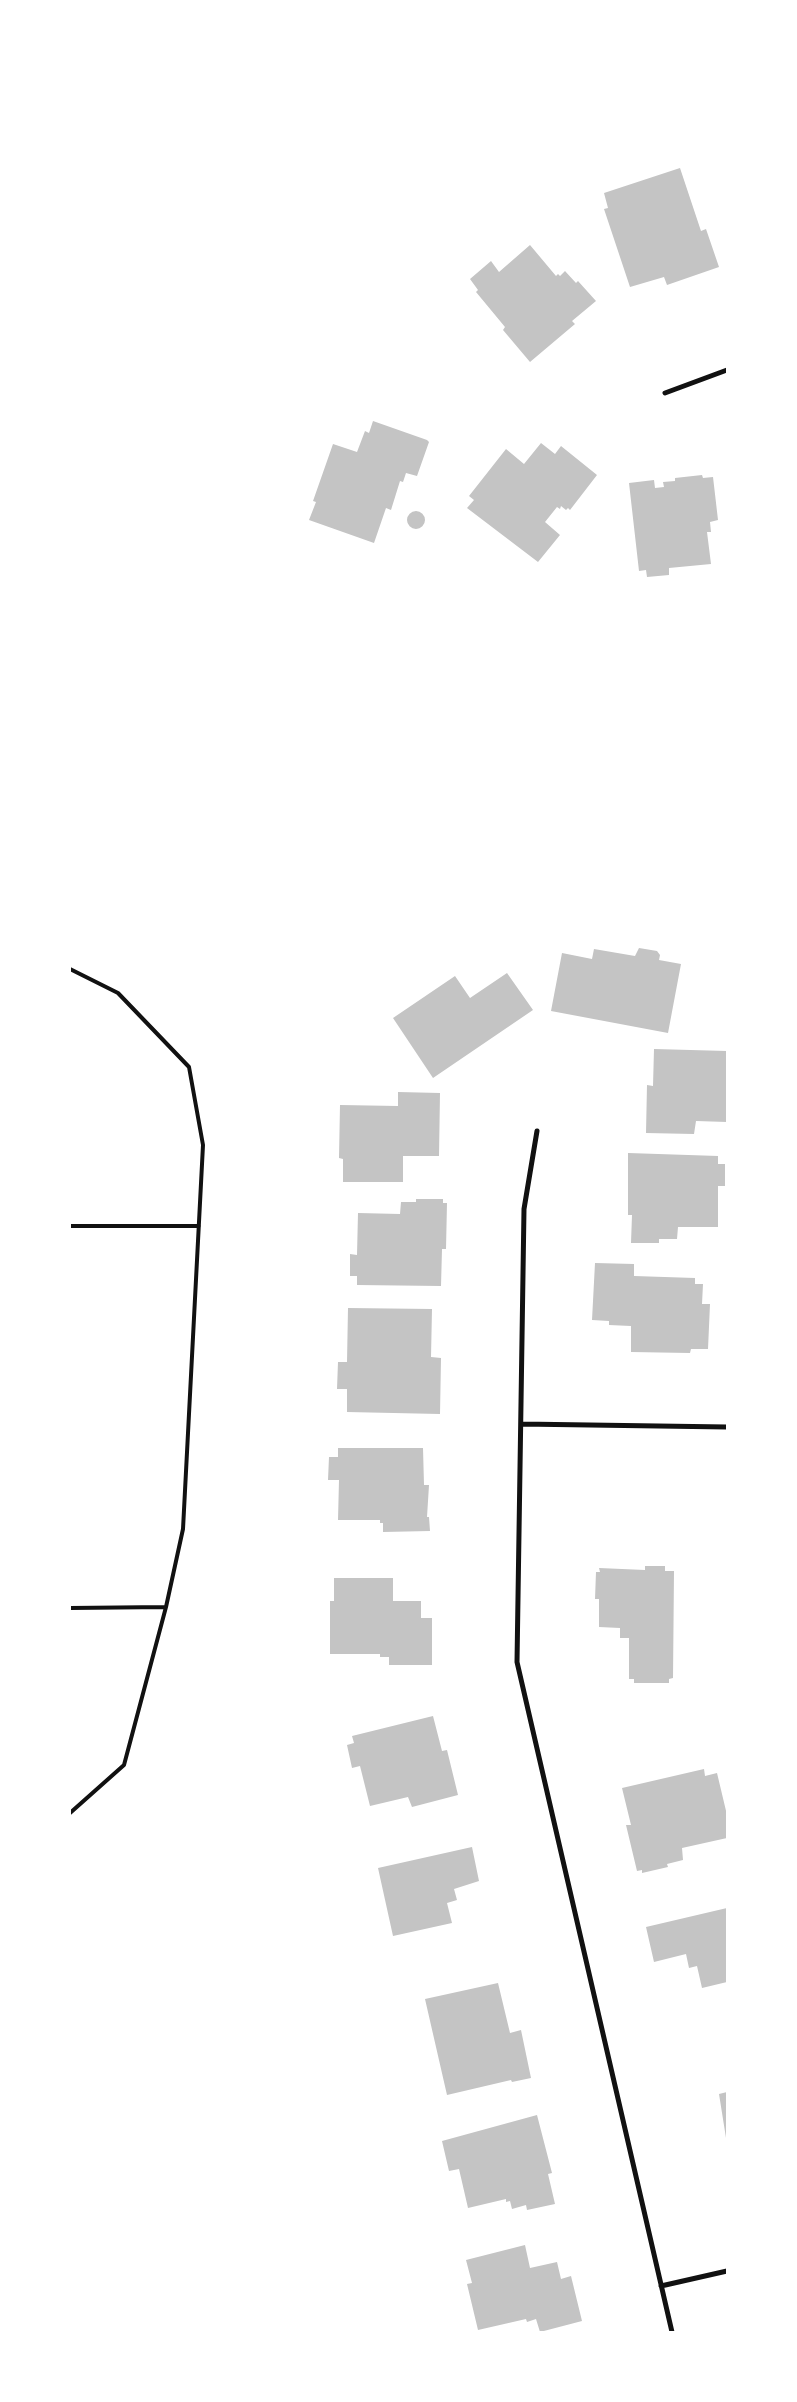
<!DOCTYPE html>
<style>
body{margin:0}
#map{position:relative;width:797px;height:2402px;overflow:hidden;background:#fff;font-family:"Source Sans 3",sans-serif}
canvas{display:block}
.frame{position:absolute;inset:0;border:71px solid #fff;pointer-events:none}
</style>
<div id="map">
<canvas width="797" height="2402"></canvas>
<div class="frame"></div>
</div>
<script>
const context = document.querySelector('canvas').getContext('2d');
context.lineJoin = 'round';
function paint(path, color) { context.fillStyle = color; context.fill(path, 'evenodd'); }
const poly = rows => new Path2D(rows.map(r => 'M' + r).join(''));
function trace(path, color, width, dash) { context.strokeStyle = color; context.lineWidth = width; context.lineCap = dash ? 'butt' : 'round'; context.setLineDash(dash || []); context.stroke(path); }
const building = poly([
 [680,168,701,231,706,229,719,267,667,285,664,277,630,287,604,209,608,208,604,193],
 [530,245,556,276,558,274,560,276,565,271,576,283,578,281,596,301,572,321,575,324,530,362,503,330,505,327,476,292,478,290,470,279,491,261,499,272],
 [373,421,427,440,429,442,417,476,406,473,403,482,400,481,391,510,386,508,374,543,309,520,316,502,313,501,333,444,357,452,365,431,369,433],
 [541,443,555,454,561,446,597,475,570,510,568,508,566,510,561,506,560,509,557,507,545,522,560,535,538,562,467,508,474,500,469,496,506,449,524,464],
 [702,475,703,478,713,477,718,520,710,522,711,532,707,532,711,564,669,568,669,575,647,577,646,570,639,571,629,483,654,480,655,488,664,487,663,482,675,481,675,478],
 '407 520a9 9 0 1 1 18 0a9 9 0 1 1-18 0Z',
 [639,948,657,951,660,955,659,960,681,964,668,1033,551,1011,562,953,592,959,594,949,635,956],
 [507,973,533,1010,433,1078,393,1018,455,976,470,998],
 [654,1049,727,1051,727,1122,696,1121,694,1134,646,1133,647,1085,653,1086],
 [398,1092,440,1093,439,1156,403,1156,403,1182,343,1182,343,1159,339,1158,340,1105,398,1106],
 [628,1153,718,1156,718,1164,725,1164,725,1186,718,1186,718,1227,678,1227,677,1239,659,1239,659,1243,631,1243,632,1215,628,1215],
 [416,1199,443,1199,443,1203,447,1203,446,1249,442,1249,441,1286,357,1285,357,1276,350,1276,350,1254,357,1255,358,1213,400,1214,401,1202,416,1202],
 [595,1263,634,1264,634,1276,695,1278,695,1284,703,1284,702,1304,710,1304,708,1349,691,1349,690,1353,631,1352,631,1326,609,1325,609,1321,592,1320],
 [348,1308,432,1309,431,1357,441,1358,440,1414,347,1412,347,1389,337,1389,338,1362,347,1362],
 [338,1448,423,1448,424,1485,429,1485,427,1517,429,1517,430,1531,383,1532,383,1523,380,1523,380,1520,338,1520,339,1480,328,1480,329,1457,338,1457],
 [645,1566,665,1566,665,1571,674,1571,673,1678,669,1679,669,1683,634,1683,634,1679,629,1679,629,1638,620,1638,620,1628,599,1627,599,1599,595,1599,596,1572,600,1572,599,1568,645,1570],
 [334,1578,393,1578,393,1601,421,1601,421,1618,432,1618,432,1665,389,1665,389,1657,380,1657,380,1654,330,1654,330,1601,334,1601],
 [433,1716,442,1751,447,1750,458,1795,412,1807,408,1797,370,1806,360,1766,352,1768,347,1745,354,1743,352,1736],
 [704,1769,705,1776,717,1773,727,1815,727,1838,682,1848,683,1860,667,1864,668,1867,642,1873,642,1870,637,1871,626,1825,631,1825,622,1788],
 [472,1847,479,1881,454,1889,457,1900,447,1903,452,1923,393,1936,378,1868],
 [727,1908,727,1982,702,1988,697,1966,689,1968,686,1954,654,1962,646,1927],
 [498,1983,510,2033,521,2030,531,2078,512,2082,511,2080,447,2095,425,1999],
 [727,2092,727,2138,726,2138,719,2094],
 [537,2115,552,2173,548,2174,555,2204,527,2210,526,2205,512,2209,510,2201,506,2202,506,2199,468,2208,459,2169,449,2171,442,2141],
 [525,2245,530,2268,557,2262,561,2279,571,2276,582,2321,540,2332,536,2319,527,2322,526,2319,478,2330,467,2284,472,2283,466,2260]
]);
const service = poly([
 [70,969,118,993,189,1067,203,1145,183,1529,166,1607,124,1765,70,1813],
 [70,1226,199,1226],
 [70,1608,166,1607]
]);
const minor = poly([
 [665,393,727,370],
 [537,1131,524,1209,517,1662,672,2332],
 [521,1424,727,1427],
 [661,2286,727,2271]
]);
paint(building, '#c4c4c4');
trace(service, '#111', 4);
trace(minor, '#111', 5);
</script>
